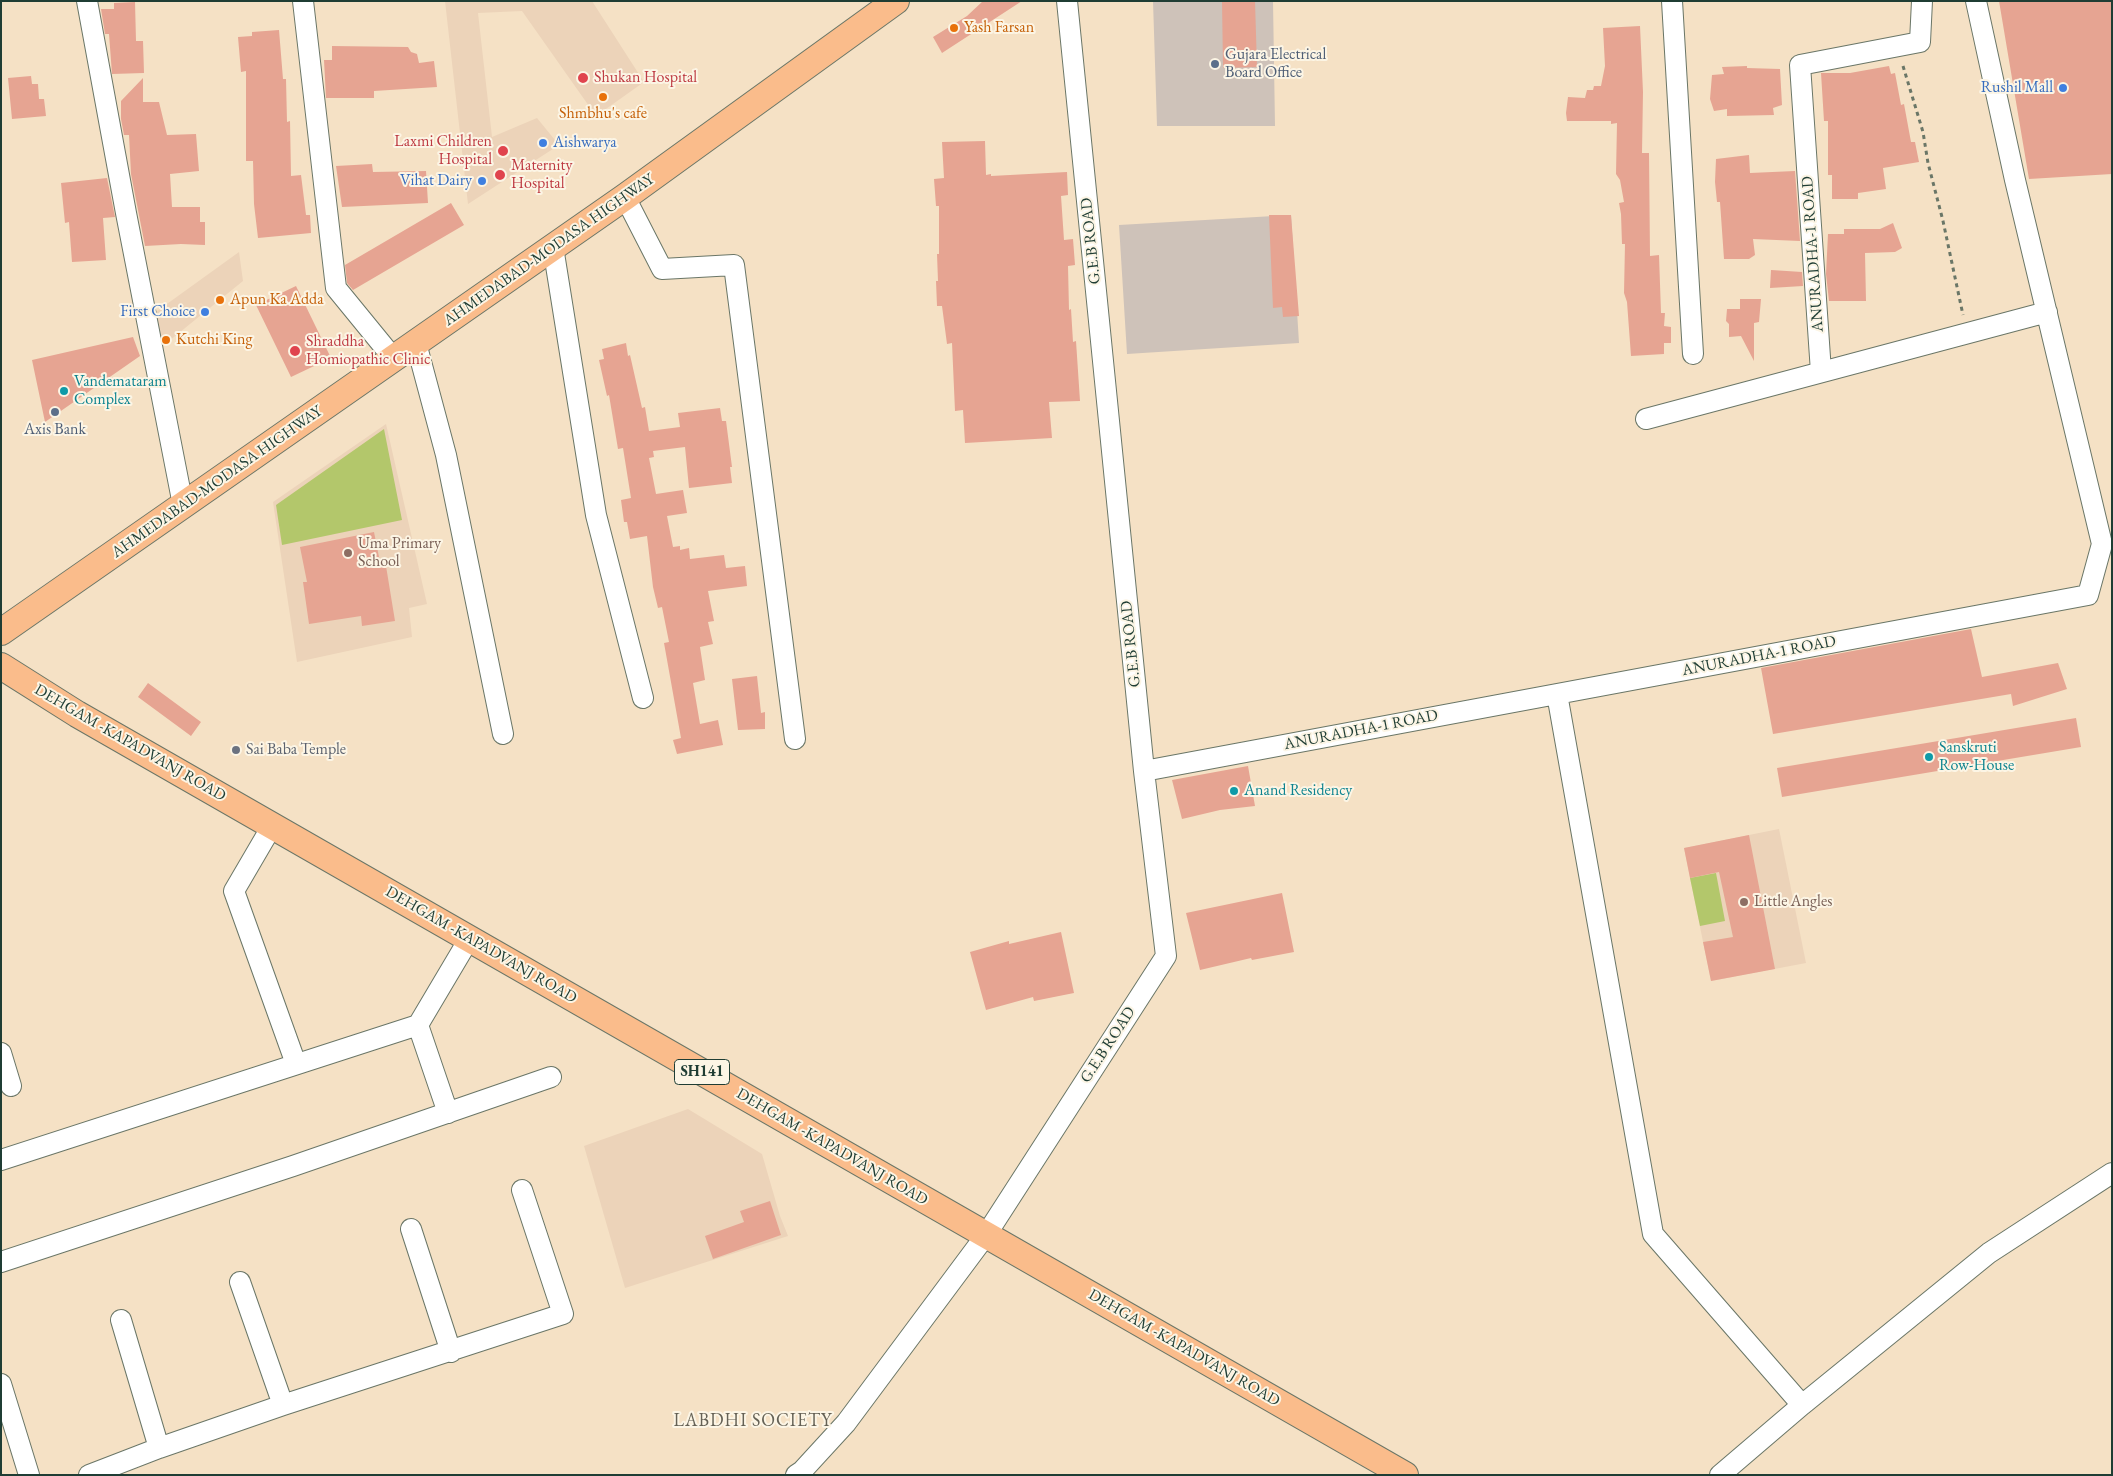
<!DOCTYPE html>
<style>
body{margin:0}
#map{position:relative;width:2113px;height:1476px;overflow:hidden;background:#f5e1c5;font-family:"EB Garamond",serif}
canvas{display:block}
.frame{position:absolute;inset:0;border:2px solid #1f3d34;pointer-events:none}
</style>
<div id="map">
<canvas width="2113" height="1476"></canvas>
<div class="frame"></div>
</div>
<script>
const context = document.querySelector('canvas').getContext('2d');
context.lineJoin = 'round';
function paint(path, color) { context.fillStyle = color; context.fill(path, 'evenodd'); }
const poly = rows => new Path2D(rows.map(r => 'M' + r).join(''));
function trace(path, color, width, dash) { context.strokeStyle = color; context.lineWidth = width; context.lineCap = dash ? 'butt' : 'round'; context.setLineDash(dash || []); context.stroke(path); }
function drawText(font, color, halo, rows, align = 'center') {
  context.font = font + ' "EB Garamond",serif'; context.lineWidth = 4; context.setLineDash([]); context.textBaseline = 'middle'; context.strokeStyle = halo; context.fillStyle = color; for (const [text, x, y, turn = 0] of rows) {
    context.save(); context.translate(x, y); context.rotate((+turn || 0) * Math.PI / 180); context.textAlign = isNaN(turn) ? turn : align; if (halo) context.strokeText(text, 0, 0); context.fillText(text, 0, 0); context.restore();
  }
}
const built = poly([
 [445,1,592,1,644,82,596,116,522,11,478,13,492,137,537,118,559,145,468,204],
 [239,252,243,281,153,354,153,314],
 [386,424,427,604,409,608,412,637,297,662,273,502],
 [1779,829,1806,963,1711,981,1684,848],
 [688,1109,762,1154,780,1216,788,1236,625,1288,584,1146]
]);
const industrial = poly([
 [1153,1,1273,1,1275,126,1157,126],
 [1291,215,1299,343,1127,354,1119,225]
]);
const green = poly([
 [384,429,402,520,282,545,276,505],
 [1716,873,1725,921,1700,926,1690,878]
]);
const building = poly([
 [983,1,1022,1,942,53,933,37,967,16],
 [1222,1,1255,1,1257,67,1223,68],
 [1999,1,2112,1,2112,174,2029,179],
 [135,2,136,41,143,41,144,73,112,74,109,34,105,34,101,9,114,9,114,3],
 [1640,26,1643,92,1642,153,1649,153,1650,256,1659,255,1661,313,1665,313,1664,326,1671,327,1671,343,1664,343,1664,354,1631,356,1627,302,1624,293,1625,244,1622,244,1621,214,1619,203,1624,202,1620,180,1616,174,1617,123,1611,124,1611,121,1567,121,1566,113,1568,97,1585,98,1587,90,1593,90,1594,86,1601,86,1605,66,1603,28],
 [279,30,283,79,286,79,287,122,290,121,291,176,301,175,306,215,310,215,311,233,258,238,254,204,253,161,246,161,246,71,241,72,238,37,252,36,252,32],
 [332,46,408,47,411,52,417,54,419,63,434,61,437,87,374,91,374,98,326,98,324,60,332,60],
 [1747,66,1747,68,1780,69,1782,105,1773,108,1774,115,1727,116,1727,109,1714,111,1710,99,1712,75,1724,74,1722,67],
 [1889,66,1891,74,1895,73,1901,105,1904,104,1911,142,1915,142,1919,162,1883,168,1886,189,1858,193,1858,199,1832,199,1832,175,1828,175,1828,121,1824,121,1821,73,1850,73],
 [31,76,32,84,38,84,39,99,44,99,46,116,12,119,8,78],
 [143,78,143,102,159,102,167,135,196,134,199,171,170,174,172,207,200,207,200,222,205,222,205,245,181,244,145,246,131,174,129,135,124,135,121,119,121,101],
 [985,141,986,175,991,174,991,176,1067,172,1068,195,1061,196,1064,240,1073,239,1075,265,1068,266,1069,310,1071,309,1073,342,1076,341,1080,401,1049,402,1052,438,965,443,963,410,955,411,952,343,947,344,942,306,937,306,936,281,938,281,937,254,939,254,939,206,936,206,934,179,944,178,942,142],
 [1749,155,1750,173,1795,171,1800,241,1753,239,1755,255,1749,259,1724,259,1720,202,1717,202,1715,182,1716,159],
 [372,164,373,172,426,171,428,203,342,207,336,166],
 [107,178,115,217,103,218,106,260,72,262,69,222,65,223,61,183],
 [451,203,464,225,353,290,347,283,345,265],
 [1269,215,1291,215,1299,316,1283,317,1282,307,1273,308],
 [1893,223,1902,248,1895,252,1865,253,1866,301,1829,301,1826,274,1828,234,1844,234,1844,229,1880,229],
 [1771,270,1802,272,1803,286,1770,288],
 [296,286,331,358,291,377,256,305],
 [1740,299,1761,299,1759,322,1754,323,1754,361,1741,336,1729,337,1729,324,1726,321,1727,309,1740,309],
 [133,337,140,356,45,422,32,360],
 [626,343,628,356,630,355,642,408,645,407,649,431,680,427,678,413,720,408,722,421,726,421,732,467,730,467,732,483,689,488,685,447,653,451,654,457,649,458,656,494,683,490,687,513,667,516,673,547,680,546,680,550,689,548,690,559,724,555,726,568,745,566,747,586,708,591,714,621,708,622,713,644,700,647,705,680,693,683,700,724,718,720,723,745,677,754,673,740,681,738,664,643,669,642,662,607,658,608,653,587,647,536,630,539,627,522,624,522,621,500,631,498,623,448,618,449,609,395,607,396,599,360,604,359,602,349],
 [374,532,381,567,386,566,395,621,362,626,361,616,309,624,303,582,307,582,300,547],
 [1971,629,1982,677,2058,663,2067,689,2013,706,2011,694,1773,734,1761,668],
 [757,676,761,713,765,712,765,729,738,730,732,679],
 [148,683,201,722,191,736,138,697],
 [2076,718,2081,747,1782,797,1777,768],
 [1248,766,1255,806,1220,810,1182,819,1172,780],
 [1749,835,1775,969,1711,981,1703,942,1733,937,1719,872,1690,878,1684,848],
 [1282,893,1294,952,1252,960,1251,958,1200,970,1186,913],
 [1061,932,1074,993,1034,1001,1033,997,986,1010,970,952,1009,941,1009,944],
 [770,1201,781,1235,713,1259,705,1236,744,1222,740,1211]
]);
const path = poly([
 [1903,66,1923,132,1928,163,1943,221,1963,315]
]);
const minor = poly([
 [87,1,126,213,183,505],
 [303,1,336,288,394,359],
 [1672,1,1693,354],
 [625,197,662,269,734,265,795,739],
 [553,247,596,515,643,698],
 [416,343,446,455,503,734],
 [1821,372,1800,65,1920,42,1922,1],
 [1646,419,2047,312],
 [1557,694,1653,1234,1802,1405,1720,1475],
 [1144,771,2088,595,2102,544,2015,180,1976,1],
 [272,826,234,891,296,1064],
 [1,1053,11,1086],
 [448,1113,418,1025,469,939],
 [1,1160,418,1025],
 [411,1229,451,1352],
 [1,1262,293,1166,551,1077],
 [240,1282,283,1405],
 [121,1320,159,1448],
 [1,1384,29,1475],
 [1802,1405,1989,1253,2112,1173],
 [89,1475,159,1448,283,1405,563,1314,522,1190],
 [796,1475,802,1471,846,1423,986,1235,1166,956,1144,771,1067,1]
]);
const major = poly([
 [1,632,625,197,896,1],
 [1,666,77,714,1405,1475]
]);
const markers = [
 [954,28,5,"#e8710a"],
 [1215,64,5,"#5c6f8a"],
 [583,78,6,"#e0444e"],
 [2063,88,5,"#3f7fe0"],
 [603,97,5,"#e8710a"],
 [543,143,5,"#3f7fe0"],
 [503,151,6,"#e0444e"],
 [500,175,6,"#e0444e"],
 [482,181,5,"#3f7fe0"],
 [220,300,5,"#e8710a"],
 [205,312,5,"#3f7fe0"],
 [166,340,5,"#e8710a"],
 [295,351,6,"#e0444e"],
 [64,391,5,"#0f9aa8"],
 [55,412,5,"#5c6f8a"],
 [348,553,5,"#8d6e63"],
 [236,750,5,"#6b7280"],
 [1929,757,5,"#0f9aa8"],
 [1234,791,5,"#0f9aa8"],
 [1744,902,5,"#8d6e63"]
];
const shields = [
 [702,1072,55]
];
const shieldNames = [
 ["SH141",702,1072]
];
const foodNames = [
 ["Yash Farsan",964,28],
 ["Shmbhu's cafe",603,114,"center"],
 ["Apun Ka Adda",230,300],
 ["Kutchi King",176,340]
];
const serviceNames = [
 ["Gujara Electrical",1225,55],
 ["Board Office",1225,73],
 ["Axis Bank",55,430,"center"]
];
const healthNames = [
 ["Shukan Hospital",594,78],
 ["Laxmi Children",492,142,"right"],
 ["Hospital",492,160,"right"],
 ["Maternity",511,166],
 ["Hospital",511,184],
 ["Shraddha",306,342],
 ["Homiopathic Clinic",306,360]
];
const shopNames = [
 ["Rushil Mall",2053,88],
 ["Aishwarya",553,143,"left"],
 ["Vihat Dairy",472,181],
 ["First Choice",195,312]
];
const streetNames = [
 ["G.E.B ROAD",1091,241,-96],
 ["AHMEDABAD-MODASA HIGHWAY",549,250,-35],
 ["ANURADHA-1 ROAD",1813,254,-94],
 ["AHMEDABAD-MODASA HIGHWAY",217,482,-35],
 ["G.E.B ROAD",1131,644,-96],
 ["ANURADHA-1 ROAD",1759,656,-11],
 ["ANURADHA-1 ROAD",1361,730,-11],
 ["DEHGAM -KAPADVANJ ROAD",130,743,30],
 ["DEHGAM -KAPADVANJ ROAD",481,945,30],
 ["G.E.B ROAD",1108,1045,-57],
 ["DEHGAM -KAPADVANJ ROAD",832,1147,30],
 ["DEHGAM -KAPADVANJ ROAD",1184,1348,30]
];
const cultureNames = [
 ["Vandemataram",74,382],
 ["Complex",74,400],
 ["Sanskruti",1939,748],
 ["Row-House",1939,766],
 ["Anand Residency",1244,791]
];
const educationNames = [
 ["Uma Primary",358,544],
 ["School",358,562],
 ["Little Angles",1754,902]
];
const worshipNames = [
 ["Sai Baba Temple",246,750]
];
const neighbourhoodNames = [
 ["LABDHI SOCIETY",753,1421]
];
paint(built, '#ecd3b9');
paint(industrial, '#cec2b9');
paint(green, '#b3c76b');
paint(building, '#e6a492');
trace(minor, '#6a7667', 22);
trace(major, '#6a7667', 28);
trace(path, '#6a7667', 3, [4, 4]);
trace(minor, '#fff', 20);
trace(major, '#fabc8b', 26);
for (const [x, y, r, color] of markers) { const dot = new Path2D(); dot.arc(x, y, r, 0, 2 * Math.PI); context.fillStyle = color; context.fill(dot); trace(dot, '#fcf5e5', 2); }
for (const [x, y, w] of shields) { const box = new Path2D(); box.roundRect(x - w / 2, y - 12.5, w, 25, 4); context.fillStyle = '#fcf5e5'; context.fill(box); trace(box, '#1f3d34', 1); }
drawText('bold 15px', '#1f3d34', null, shieldNames);
drawText('16px', '#c56008', '#fcf5e5', foodNames, 'left');
drawText('16px', '#4e5e75', '#fcf5e5', serviceNames, 'left');
drawText('16px', '#be3a42', '#fcf5e5', healthNames, 'left');
drawText('16px', '#366cbe', '#fcf5e5', shopNames, 'right');
drawText('16px', '#1f3d34', '#fcf5e5', streetNames);
drawText('16px', '#0d838f', '#fcf5e5', cultureNames, 'left');
drawText('16px', '#785e54', '#fcf5e5', educationNames, 'left');
drawText('16px', '#5b616d', '#fcf5e5', worshipNames, 'left');
context.letterSpacing = '1px';
drawText('18px', '#656155', '#fcf5e5', neighbourhoodNames);
context.letterSpacing = '0px';
</script>
